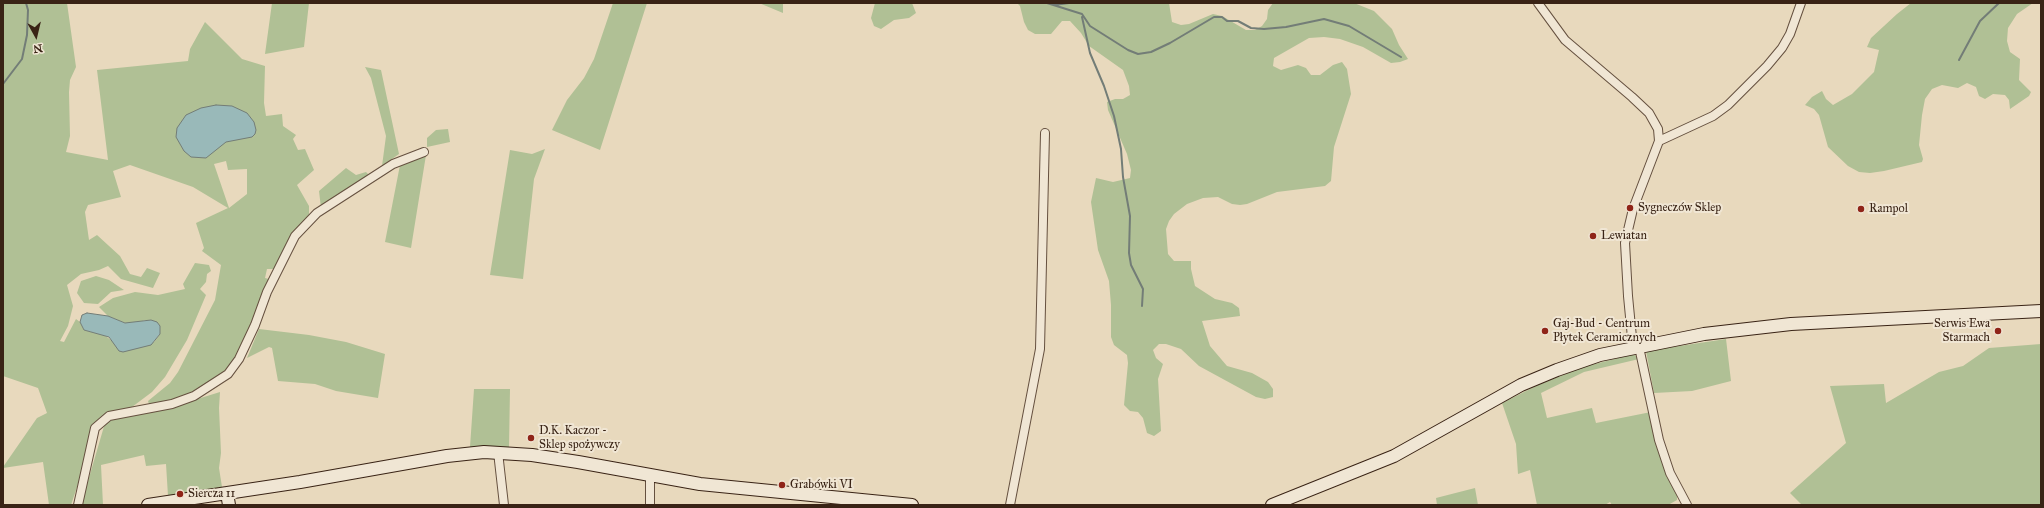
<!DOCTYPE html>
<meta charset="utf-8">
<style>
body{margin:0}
#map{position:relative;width:2044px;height:508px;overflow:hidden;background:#e8d9bd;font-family:"IM FELL Great Primer",serif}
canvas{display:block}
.frame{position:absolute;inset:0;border:4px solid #392315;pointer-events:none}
.north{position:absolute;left:16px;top:16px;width:40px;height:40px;-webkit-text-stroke:3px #f0e6d4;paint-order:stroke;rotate:172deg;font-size:11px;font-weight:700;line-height:16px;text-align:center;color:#392315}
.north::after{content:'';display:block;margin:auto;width:14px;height:18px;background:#392315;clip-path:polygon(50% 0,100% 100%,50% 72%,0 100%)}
</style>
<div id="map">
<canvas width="2044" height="508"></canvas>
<div class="frame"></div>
<div class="north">N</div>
</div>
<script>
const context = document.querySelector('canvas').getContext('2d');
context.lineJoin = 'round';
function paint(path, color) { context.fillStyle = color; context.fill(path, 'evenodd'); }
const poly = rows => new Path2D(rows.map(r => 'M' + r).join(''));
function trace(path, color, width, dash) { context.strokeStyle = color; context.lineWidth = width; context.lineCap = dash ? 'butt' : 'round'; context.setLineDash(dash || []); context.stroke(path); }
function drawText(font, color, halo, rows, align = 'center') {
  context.font = font + ' "IM FELL Great Primer",serif'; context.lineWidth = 4; context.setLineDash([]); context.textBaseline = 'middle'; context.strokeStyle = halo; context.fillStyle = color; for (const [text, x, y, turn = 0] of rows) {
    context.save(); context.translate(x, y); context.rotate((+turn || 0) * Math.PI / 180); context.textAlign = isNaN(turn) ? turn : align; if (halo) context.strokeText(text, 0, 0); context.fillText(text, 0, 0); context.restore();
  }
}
const green = poly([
 [3,3,67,3,76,67,70,80,69,92,70,136,66,152,108,160,97,70,188,61,190,49,205,22,242,59,265,66,264,103,266,116,282,114,283,126,296,135,293,139,298,150,305,149,314,170,297,185,309,206,309,216,274,269,267,269,265,278,269,279,252,328,227,372,201,390,172,402,150,407,148,401,170,383,178,372,215,300,221,265,202,251,204,248,196,223,228,208,193,187,130,165,113,171,121,197,88,205,85,212,89,240,97,235,120,256,130,274,141,277,147,268,160,273,153,288,121,279,108,266,99,270,81,274,67,285,73,306,68,326,60,341,64,342,76,319,80,322,84,330,104,335,111,340,154,342,160,334,145,320,138,323,125,323,108,316,99,307,113,298,135,292,158,295,185,289,183,284,195,263,209,265,211,271,207,274,206,282,200,289,206,295,187,340,165,377,152,392,132,407,108,415,92,427,85,463,71,505,49,505,43,462,3,468,3,467,37,418,47,413,38,388,3,376],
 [226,161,228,170,247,169,247,194,229,208,214,164],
 [272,3,309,3,304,47,265,54],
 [613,3,647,3,600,150,552,130,567,100,584,78,594,59],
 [759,3,783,3,783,13],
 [875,3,912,3,916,13,909,18,894,20,881,29,874,26,871,18],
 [1017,3,1169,3,1172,22,1181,25,1189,24,1213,14,1222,16,1246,30,1255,30,1262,26,1267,19,1268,10,1273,3,1354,3,1374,11,1392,29,1399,45,1408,59,1400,62,1391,63,1363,47,1340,39,1324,37,1309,38,1274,58,1273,66,1281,70,1298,65,1306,68,1311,75,1320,75,1333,65,1342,62,1347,69,1351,94,1334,147,1331,181,1325,186,1277,192,1247,204,1240,205,1232,204,1218,197,1203,198,1187,204,1174,214,1169,221,1166,229,1168,254,1174,261,1191,261,1191,269,1195,286,1215,299,1232,303,1239,308,1240,316,1202,321,1210,346,1227,366,1252,373,1268,382,1273,389,1273,397,1265,399,1256,397,1199,366,1181,349,1166,344,1159,344,1153,350,1156,358,1163,364,1158,379,1161,431,1154,436,1147,433,1143,418,1138,412,1130,411,1124,405,1128,363,1127,355,1114,345,1111,337,1111,305,1109,281,1098,250,1091,202,1096,178,1113,182,1130,178,1131,170,1127,154,1108,110,1107,102,1115,99,1123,99,1130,95,1129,86,1123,70,1089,46,1081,33,1070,21,1062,21,1051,34,1035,34,1028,30,1024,22,1020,6],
 [1911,3,2033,3,2017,14,2008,28,2007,41,2010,52,2020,59,2019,80,2031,92,2029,96,2010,109,2009,100,2005,95,1993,94,1985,99,1979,96,1976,87,1967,83,1958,88,1942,85,1932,89,1925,99,1922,115,1919,145,1923,159,1922,162,1884,171,1870,173,1859,172,1848,166,1828,147,1819,115,1814,109,1805,105,1812,97,1822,91,1826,99,1833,105,1852,94,1874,72,1879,50,1867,47,1871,38,1897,14],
 [365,67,381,70,399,154,382,166,386,136,371,78],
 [448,129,450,142,427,147,427,138,436,130],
 [545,149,534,179,523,279,490,275,510,150,532,154],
 [426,155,411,248,385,242,400,165],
 [346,168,356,175,366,172,369,175,321,208,319,191],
 [96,276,109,280,124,290,111,292,98,304,84,303,77,293,81,281],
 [259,329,309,335,346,342,385,354,378,398,336,391,315,384,278,381,272,348,269,347,247,358],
 [1726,339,1731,381,1692,391,1654,393,1646,351],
 [2041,344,2041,505,1802,505,1790,493,1846,443,1830,386,1884,384,1886,403,1939,372,1963,366,1989,348],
 [1634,354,1639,359,1584,372,1541,393,1547,418,1592,408,1596,423,1651,412,1669,479,1677,495,1677,500,1668,505,1612,505,1610,502,1605,505,1537,505,1530,470,1518,474,1516,444,1502,403,1538,385,1583,367],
 [474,389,510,389,509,448,470,447],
 [220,392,219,408,221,453,219,468,222,487,168,496,166,464,146,466,144,455,101,465,103,505,81,505,105,423,113,416,162,410],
 [1475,488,1478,505,1437,505,1436,498]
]);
const water = poly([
 [216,105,232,106,247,113,254,122,256,130,255,134,252,137,226,142,206,158,191,157,184,151,176,137,177,128,186,115,201,108,216,105],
 [87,313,108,316,125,323,151,320,157,322,160,326,160,334,151,345,123,352,119,351,109,337,84,330,80,322,82,315,87,313]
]);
const stream = poly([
 [1047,3,1082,14,1090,26,1128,50,1138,54,1151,52,1170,43,1214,17,1222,17,1227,21,1238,21,1251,28,1264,29,1286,27,1324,19,1349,26,1401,57],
 [1054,5,1069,3],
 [1082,17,1090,53,1104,86,1114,116,1121,149,1123,177,1130,216,1129,253,1131,265,1143,289,1142,306],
 [1959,60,1980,21,1999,3],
 [3,84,22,59,27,35,28,10,26,3]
]);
const street = poly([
 [1538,3,1565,40,1632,97,1649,113,1658,129,1659,141,1633,209,1625,243,1628,296,1633,348],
 [1659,141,1713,116,1728,105,1767,66,1782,48,1790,34,1801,3],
 [1639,347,1659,440,1670,473,1687,505],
 [498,452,504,505],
 [650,475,650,505],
 [78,505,95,428,109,416,172,404,194,396,228,374,239,359,255,325,267,292,295,236,317,213,393,164,424,152],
 [1010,505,1040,349,1045,133]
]);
const secondary = poly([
 [227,493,229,505],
 [148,505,300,482,447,456,484,452,532,455,578,462,700,484,912,505],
 [1272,505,1394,456,1521,385,1557,370,1600,355,1704,334,1791,324,2041,311]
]);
const markers = [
 [1630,208,4,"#8f2418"],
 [1861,209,4,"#8f2418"],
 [1593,236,4,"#8f2418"],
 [1545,331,4,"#8f2418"],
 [1998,331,4,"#8f2418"],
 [531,438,4,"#8f2418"],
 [782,485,4,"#8f2418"],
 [180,494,4,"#8f2418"]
];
const poiNames = [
 ["Sygneczów Sklep",1638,208],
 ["Rampol",1869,209],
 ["Lewiatan",1601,236],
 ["Gaj-Bud - Centrum",1553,324],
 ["Płytek Ceramicznych",1553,338],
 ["Serwis Ewa",1990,324,"right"],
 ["Starmach",1990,338,"right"],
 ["D.K. Kaczor -",539,431],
 ["Sklep spożywczy",539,445],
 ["Grabówki VI",790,485],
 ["Siercza 11",188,494]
];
paint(green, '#b0c095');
paint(water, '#99b9b9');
trace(water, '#737d77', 1);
trace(stream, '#737d77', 2);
trace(street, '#65503f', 10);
trace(secondary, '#392315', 14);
trace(street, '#f0e6d4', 8);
trace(secondary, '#f0e6d4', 12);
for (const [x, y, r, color] of markers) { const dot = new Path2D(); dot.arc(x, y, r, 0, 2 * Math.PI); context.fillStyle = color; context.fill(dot); trace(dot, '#f0e6d4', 1.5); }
drawText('12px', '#392315', '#f0e6d4', poiNames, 'left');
</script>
